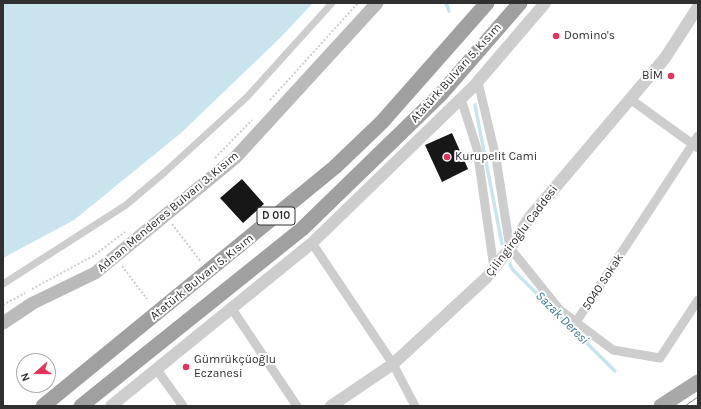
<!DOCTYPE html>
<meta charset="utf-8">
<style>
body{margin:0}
#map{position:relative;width:701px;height:409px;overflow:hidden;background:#fff;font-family:Karla,sans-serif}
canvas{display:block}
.frame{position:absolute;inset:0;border:4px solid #303030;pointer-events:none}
.north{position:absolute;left:16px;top:353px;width:40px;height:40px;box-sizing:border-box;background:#fff;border:1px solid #acacac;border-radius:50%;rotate:249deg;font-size:11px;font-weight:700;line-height:16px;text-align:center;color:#303030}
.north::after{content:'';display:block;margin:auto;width:14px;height:18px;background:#e7315b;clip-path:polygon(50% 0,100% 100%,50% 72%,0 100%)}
</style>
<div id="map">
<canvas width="701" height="409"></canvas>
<div class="frame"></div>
<div class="north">N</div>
</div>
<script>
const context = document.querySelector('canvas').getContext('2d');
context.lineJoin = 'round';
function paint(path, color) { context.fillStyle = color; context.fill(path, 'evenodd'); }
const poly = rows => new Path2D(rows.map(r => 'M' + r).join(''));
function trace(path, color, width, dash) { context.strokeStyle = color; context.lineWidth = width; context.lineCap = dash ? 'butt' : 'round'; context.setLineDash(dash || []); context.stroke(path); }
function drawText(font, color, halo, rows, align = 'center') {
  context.font = font + ' Karla,sans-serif'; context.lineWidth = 4; context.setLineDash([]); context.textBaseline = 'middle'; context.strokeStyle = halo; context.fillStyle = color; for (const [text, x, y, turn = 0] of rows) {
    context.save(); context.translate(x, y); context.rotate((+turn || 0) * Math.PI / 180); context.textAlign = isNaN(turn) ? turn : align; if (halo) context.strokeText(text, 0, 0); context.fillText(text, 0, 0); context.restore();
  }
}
const water = poly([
 [3,3,313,3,280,38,181,133,74,220,3,258]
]);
const stream = poly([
 [446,3,449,11],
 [475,105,502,244],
 [510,264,512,269,615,371]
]);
const building = poly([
 [452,133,468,169,442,182,425,145],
 [242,179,264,204,243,223,220,198]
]);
const path = poly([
 [270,100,358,3],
 [215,158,252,120],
 [172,224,201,262],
 [122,266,147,299],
 [32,289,93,256,125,232],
 [3,305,25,293]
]);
const pedestrian = poly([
 [3,284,126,205,165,172,247,97,332,3]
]);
const minor = poly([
 [478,82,496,158,510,248,560,310,613,350,660,358,698,300],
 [461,99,477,149,494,268],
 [630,99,698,148],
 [312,243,393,364,415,406],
 [232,309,297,406],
 [576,322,698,136],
 [157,370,183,406]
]);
const tertiary = poly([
 [111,406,312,243,474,86,545,3],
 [331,406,393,364,486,278,510,248,530,217,665,58,698,7]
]);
const secondary = poly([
 [3,323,33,303,95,273,235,158,377,3]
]);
const primary = poly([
 [661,406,698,382]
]);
const trunk = poly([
 [43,406,335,167,382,122,487,3],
 [81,406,302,229,441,94,520,3]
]);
const tram = poly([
 [685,406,698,397],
 [697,406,698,405]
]);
const markers = [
 [556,36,4,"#e7315b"],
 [671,76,4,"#e7315b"],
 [447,157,4,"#e7315b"],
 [186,367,4,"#e7315b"]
];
const shields = [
 [276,216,38]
];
const shieldNames = [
 ["D 010",276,216]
];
const poiNames = [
 ["Domino's",564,36],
 ["BİM",663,76,"right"],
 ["Kurupelit Cami",455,157],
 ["Gümrükçüoğlu",194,360],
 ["Eczanesi",194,374]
];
const streetNames = [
 ["Atatürk Bulvarı 5. Kısım",456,73,-48],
 ["Adnan Menderes Bulvarı 3. Kısım",168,212,-40],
 ["Çilingiroğlu Caddesi",522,231,-53],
 ["Atatürk Bulvarı 5. Kısım",202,277,-39],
 ["5040 Sokak",603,282,-57]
];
const waterNames = [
 ["Sazak Deresi",562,318,45]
];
paint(water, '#c9e4ed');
trace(stream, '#c9e4ed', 3.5);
paint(building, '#171717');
trace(path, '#cdcdcd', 2, [2, 2]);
trace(pedestrian, '#cdcdcd', 7);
trace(minor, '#cdcdcd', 9);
trace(tertiary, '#cdcdcd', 12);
trace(secondary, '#bababa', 13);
trace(primary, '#a8a8a8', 15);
trace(trunk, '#a0a0a0', 15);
trace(tram, '#858585', 1);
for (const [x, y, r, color] of markers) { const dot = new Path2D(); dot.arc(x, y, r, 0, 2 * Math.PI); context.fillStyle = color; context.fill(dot); trace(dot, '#fff', 1.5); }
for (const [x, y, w] of shields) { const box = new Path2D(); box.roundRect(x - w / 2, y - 9, w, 18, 3); context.fillStyle = '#fff'; context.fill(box); trace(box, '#303030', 1); }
drawText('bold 11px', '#303030', null, shieldNames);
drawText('12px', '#303030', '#fff', poiNames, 'left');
drawText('12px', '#303030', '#fff', streetNames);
drawText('italic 13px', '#3c7f93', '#fff', waterNames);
</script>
